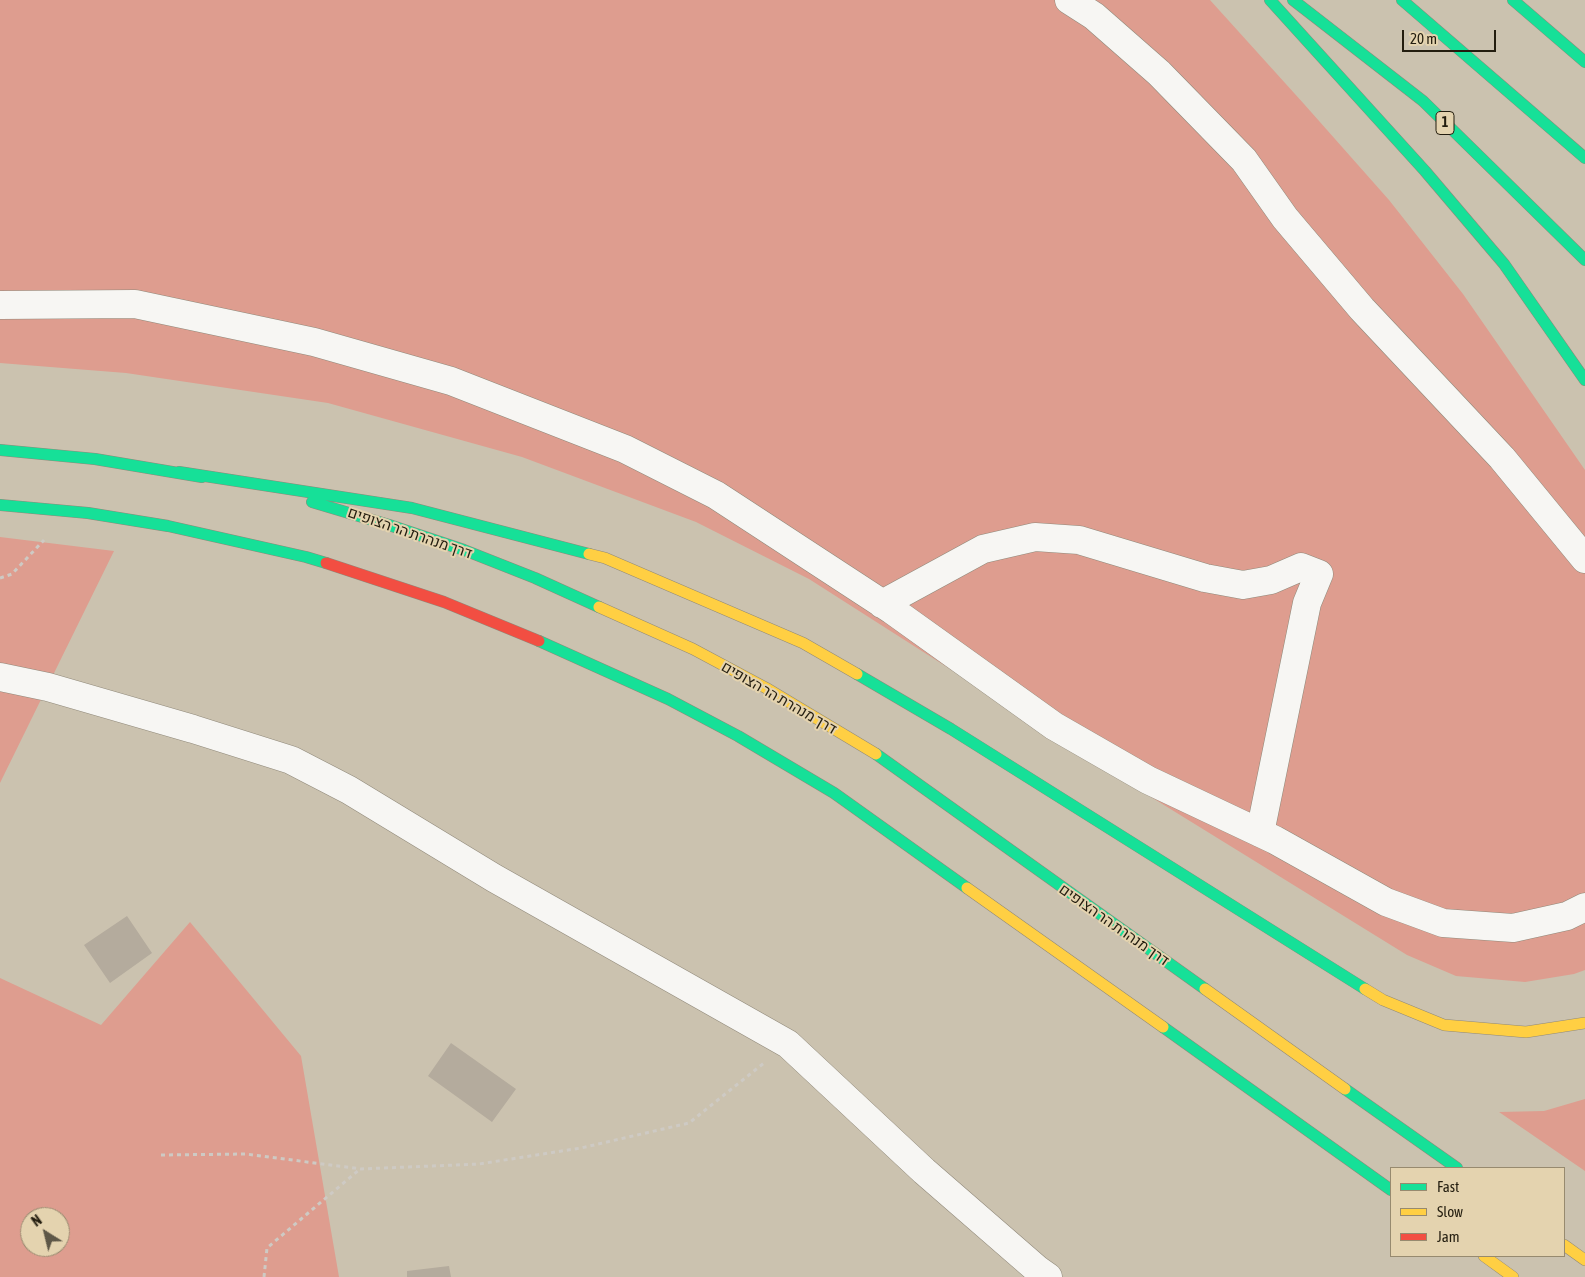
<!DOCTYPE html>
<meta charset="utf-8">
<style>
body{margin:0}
#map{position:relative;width:1585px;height:1277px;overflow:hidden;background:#cbc2af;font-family:"Asap Condensed",sans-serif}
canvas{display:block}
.legend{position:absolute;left:1390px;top:1167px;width:175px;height:90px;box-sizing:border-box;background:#e4d3af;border:1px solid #978a6f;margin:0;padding:6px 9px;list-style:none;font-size:15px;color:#231d0f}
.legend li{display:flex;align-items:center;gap:10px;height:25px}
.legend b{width:25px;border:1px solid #978a6f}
.north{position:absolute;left:20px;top:1207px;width:50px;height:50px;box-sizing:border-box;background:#e4d3af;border:1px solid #978a6f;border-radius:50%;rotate:324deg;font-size:14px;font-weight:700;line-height:20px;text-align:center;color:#231d0f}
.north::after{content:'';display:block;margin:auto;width:18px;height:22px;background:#5e5747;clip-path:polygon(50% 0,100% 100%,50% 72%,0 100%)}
.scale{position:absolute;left:1402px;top:30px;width:94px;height:22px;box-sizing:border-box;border:2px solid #231d0f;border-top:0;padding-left:6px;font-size:15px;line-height:18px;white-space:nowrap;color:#231d0f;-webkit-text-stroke:4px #e4d3af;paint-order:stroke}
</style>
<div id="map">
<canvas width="1585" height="1277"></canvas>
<ul class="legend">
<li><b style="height:6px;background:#16e098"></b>Fast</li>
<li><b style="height:6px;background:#ffcf43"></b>Slow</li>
<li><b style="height:6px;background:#f24e42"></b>Jam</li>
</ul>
<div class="north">N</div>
<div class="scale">20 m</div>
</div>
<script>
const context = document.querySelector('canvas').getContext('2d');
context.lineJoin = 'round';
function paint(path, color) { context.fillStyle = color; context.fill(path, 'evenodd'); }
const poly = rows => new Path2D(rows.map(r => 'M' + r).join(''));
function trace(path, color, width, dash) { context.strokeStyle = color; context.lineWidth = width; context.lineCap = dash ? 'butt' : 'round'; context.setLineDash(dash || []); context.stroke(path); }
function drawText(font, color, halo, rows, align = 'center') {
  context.font = font + ' "Asap Condensed",Heebo,sans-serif'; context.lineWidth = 4; context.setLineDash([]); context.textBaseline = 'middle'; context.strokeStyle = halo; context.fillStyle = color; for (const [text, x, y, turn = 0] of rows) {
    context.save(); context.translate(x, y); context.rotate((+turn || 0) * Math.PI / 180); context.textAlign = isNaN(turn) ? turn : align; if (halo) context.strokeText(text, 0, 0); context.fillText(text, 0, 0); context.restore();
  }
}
const green = poly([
 [0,0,1210,0,1304,104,1389,200,1463,294,1585,470,1585,970,1574,974,1525,982,1456,976,1407,955,1138,789,809,579,696,522,522,457,328,403,126,373,0,363],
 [0,537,114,551,0,783],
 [190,922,301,1056,339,1277,0,1277,0,978,101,1025],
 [30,1217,60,1217,60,1247,30,1247],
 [1585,1099,1585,1171,1499,1112,1544,1111]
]);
const building = poly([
 [127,916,152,953,110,983,84,945],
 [451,1043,516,1089,492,1122,428,1076],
 [449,1266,451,1277,407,1277,407,1271]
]);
const path = poly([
 [0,578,12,574,44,540],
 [161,1155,246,1154,361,1169,479,1164,581,1148,689,1123,764,1063],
 [264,1277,267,1248,360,1169]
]);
const street = poly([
 [1069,0,1094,16,1159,73,1244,160,1285,218,1362,309,1502,458,1585,559],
 [0,305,135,304,314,342,451,381,625,449,716,495,892,610,1054,726,1148,780,1275,840,1386,902,1443,923,1513,928,1567,916,1585,907],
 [882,604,983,549,1035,537,1079,540,1205,578,1243,585,1271,580,1301,567,1319,574,1307,603,1260,833],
 [0,677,48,687,193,729,291,760,349,790,494,878,788,1044,924,1171,1038,1270,1048,1277]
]);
const fast = poly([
 [1270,0,1425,171,1504,264,1585,380],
 [1293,0,1423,101,1585,260],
 [1402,0,1585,158],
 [1513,0,1585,62],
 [0,450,95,459,202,477],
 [179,472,412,508,589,554],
 [312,502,389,525,464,550,535,578,599,607],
 [0,505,88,513,168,526,306,557,326,563],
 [539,641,668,699,738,736,834,793,967,888],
 [857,674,951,729,1365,989],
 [876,754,1205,989],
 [1163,1027,1391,1190],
 [1345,1089,1457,1168]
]);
const slow = poly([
 [589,554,605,558,803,643,857,674],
 [599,607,693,649,766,688,876,754],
 [967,888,1163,1027],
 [1205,989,1345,1089],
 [1365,989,1383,1000,1444,1025,1526,1032,1585,1023],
 [1564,1245,1585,1260],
 [1484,1256,1513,1277]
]);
const jam = poly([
 [326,563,444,602,539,641]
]);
const shields = [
 [1445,123,18]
];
const shieldNames = [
 ["1",1445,123]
];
const streetNames = [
 ["דרך מנהרת הר הצופים",410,533,19],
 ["דרך מנהרת הר הצופים",779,698,30],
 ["דרך מנהרת הר הצופים",1114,925,35]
];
paint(green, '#de9d8f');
paint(building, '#b4ab9d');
trace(street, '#90897a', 29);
trace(fast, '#90897a', 12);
trace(slow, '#90897a', 12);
trace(jam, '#90897a', 12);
trace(path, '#cecac4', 3, [4, 4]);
trace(street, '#f7f6f3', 28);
trace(fast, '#16e098', 11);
trace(slow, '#ffcf43', 11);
trace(jam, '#f24e42', 11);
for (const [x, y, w] of shields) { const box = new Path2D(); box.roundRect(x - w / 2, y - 11.5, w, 23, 4); context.fillStyle = '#e4d3af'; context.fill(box); trace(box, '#231d0f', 1); }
drawText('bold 14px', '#231d0f', null, shieldNames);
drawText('15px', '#231d0f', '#e4d3af', streetNames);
</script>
